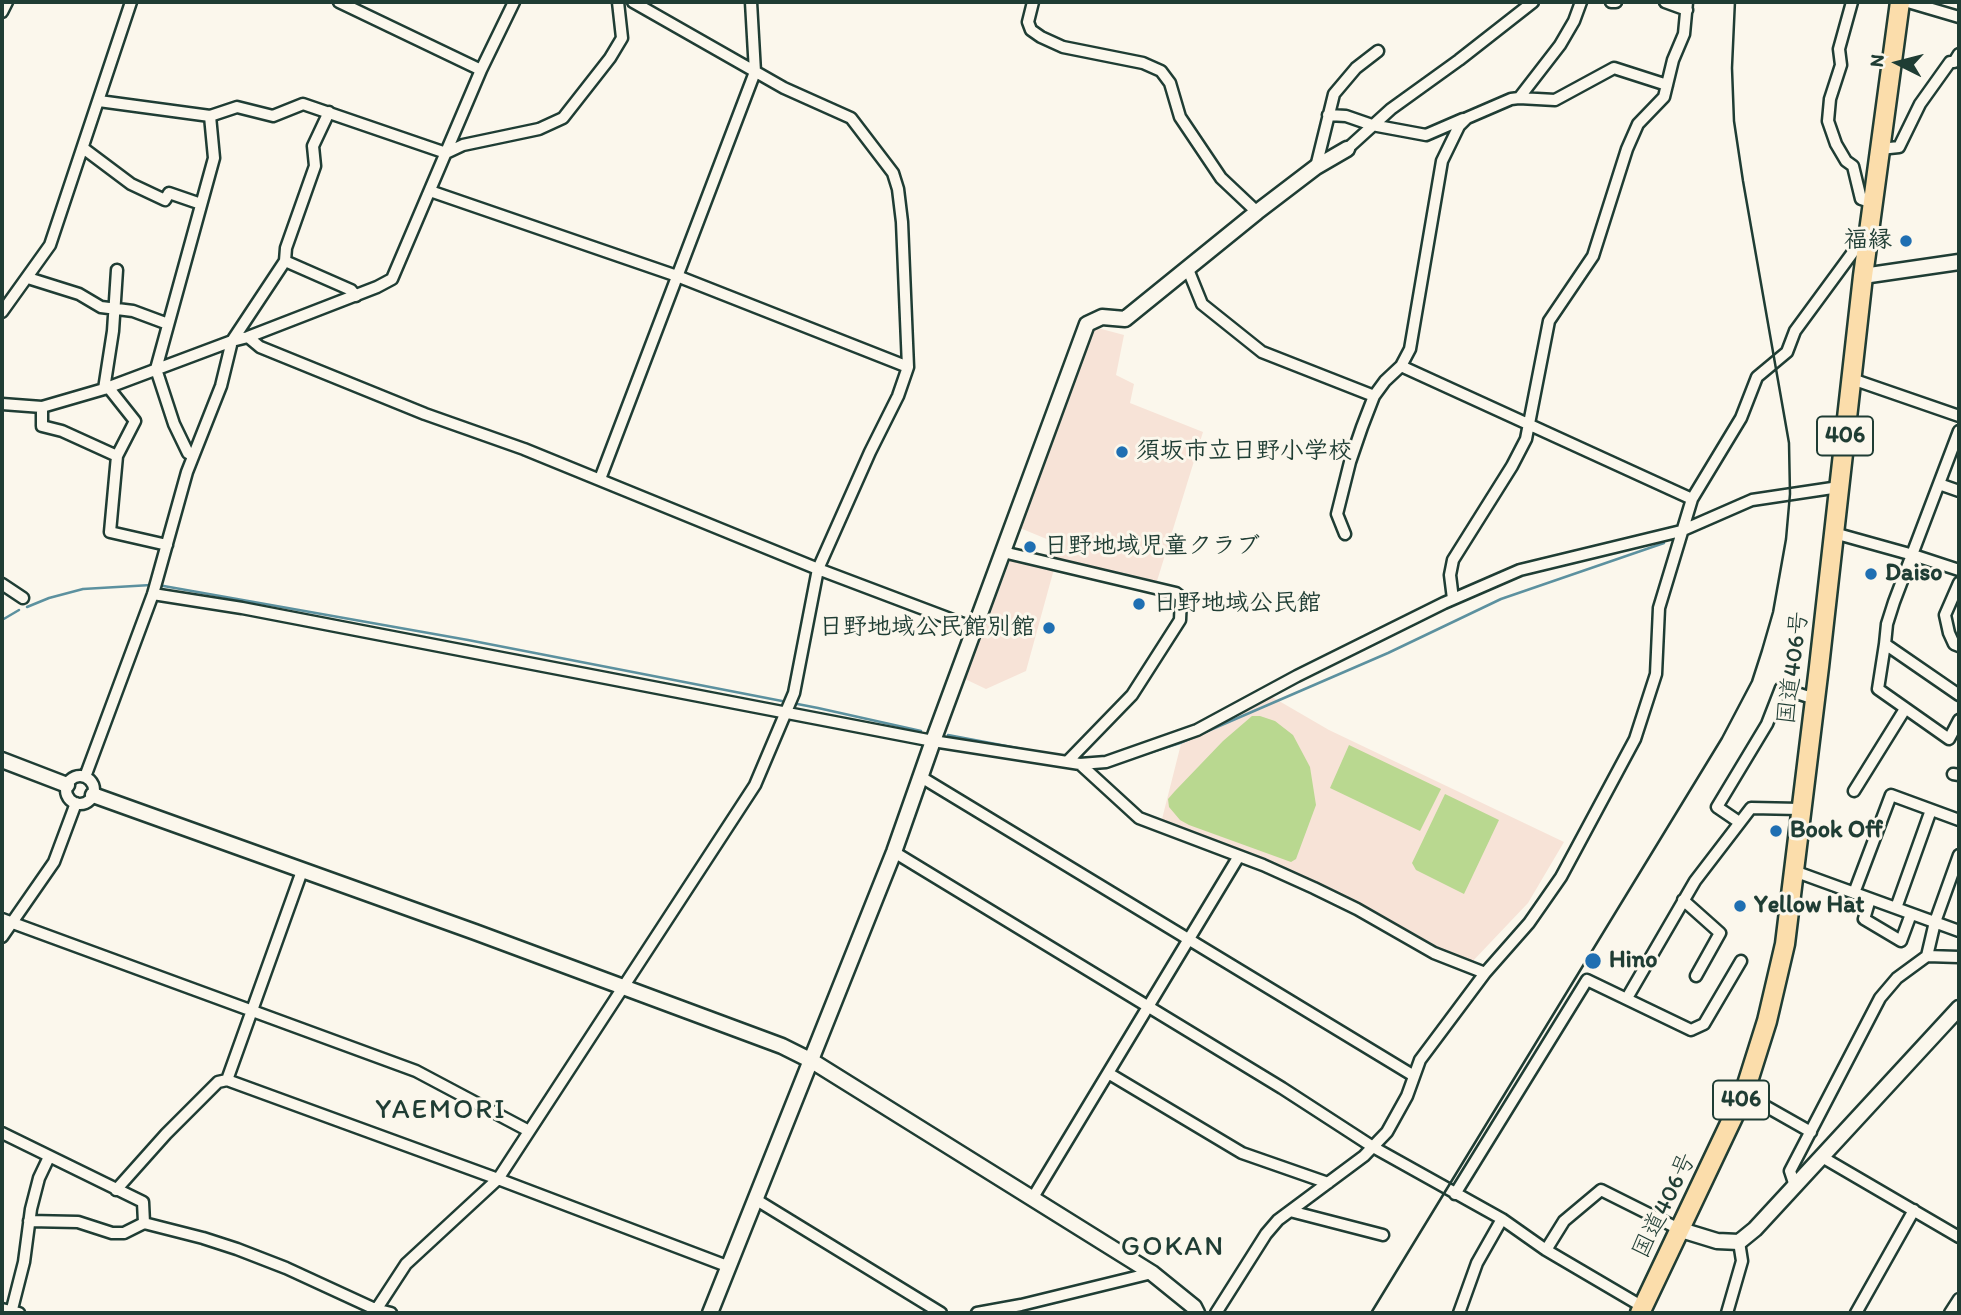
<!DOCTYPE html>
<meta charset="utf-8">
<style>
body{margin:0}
#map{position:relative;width:1961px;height:1315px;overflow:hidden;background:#fbf7ec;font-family:Itim,sans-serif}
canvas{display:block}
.frame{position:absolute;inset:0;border:4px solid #1f3d34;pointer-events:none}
.north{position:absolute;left:1863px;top:28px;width:70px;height:70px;-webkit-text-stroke:5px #fbf7ec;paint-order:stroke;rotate:276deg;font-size:19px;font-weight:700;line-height:28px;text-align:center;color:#1f3d34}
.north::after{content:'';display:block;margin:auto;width:24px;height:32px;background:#1f3d34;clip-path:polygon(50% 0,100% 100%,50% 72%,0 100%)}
</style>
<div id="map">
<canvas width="1961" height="1315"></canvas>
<div class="frame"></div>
<div class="north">N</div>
</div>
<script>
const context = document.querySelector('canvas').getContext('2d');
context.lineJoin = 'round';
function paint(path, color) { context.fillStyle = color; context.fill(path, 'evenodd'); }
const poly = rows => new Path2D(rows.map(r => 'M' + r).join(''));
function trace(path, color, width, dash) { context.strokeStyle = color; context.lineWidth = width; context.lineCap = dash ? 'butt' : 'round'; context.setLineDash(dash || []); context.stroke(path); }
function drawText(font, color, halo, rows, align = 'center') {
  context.font = font + ' Itim,"Klee One",sans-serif'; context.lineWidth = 6; context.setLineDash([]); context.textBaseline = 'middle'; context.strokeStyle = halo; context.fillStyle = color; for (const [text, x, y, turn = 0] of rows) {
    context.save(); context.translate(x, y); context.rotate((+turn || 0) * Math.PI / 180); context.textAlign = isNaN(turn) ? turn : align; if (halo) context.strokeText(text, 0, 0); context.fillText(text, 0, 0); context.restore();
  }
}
const built = poly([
 [1094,327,1124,335,1116,375,1134,384,1130,403,1203,432,1157,581,1046,557,1049,540,1020,528,1039,472],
 [1011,558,1054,569,1026,671,986,689,965,679],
 [1267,694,1329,730,1564,842,1528,903,1471,963,1410,939,1347,899,1161,823,1182,740]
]);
const green = poly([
 [1252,716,1260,716,1275,721,1293,735,1310,767,1316,805,1296,859,1291,862,1189,825,1180,820,1169,807,1168,799,1175,791,1223,741],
 [1349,745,1441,789,1420,831,1330,788],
 [1445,794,1499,820,1464,894,1416,870,1412,863]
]);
const stream = poly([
 [158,585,468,640,818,708,921,731],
 [27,607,49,598,83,589,151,585],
 [2,620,19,610],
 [948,735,1054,755],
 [1133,758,1180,743,1388,653,1501,599,1664,543]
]);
const street = poly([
 [339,2,481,70],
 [1033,2,1028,22,1031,30,1041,37,1063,47,1143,63,1161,71,1170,83,1180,117,1221,178,1257,212],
 [1611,2,1616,2],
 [1665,2,1687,10],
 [1852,2,1839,49,1841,65,1830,99,1828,121,1836,144,1846,161,1853,166,1861,199,1873,203],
 [1908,2,1959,17],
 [2,12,7,2],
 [1519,98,1555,100,1614,68,1667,85],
 [99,101,210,116,237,107,273,116,303,104,446,153,463,145,539,129,563,118,610,58,622,38,618,2],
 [1328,115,1346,116,1372,125,1426,135,1463,119],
 [83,148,131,184,165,200,169,193,201,204],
 [1347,149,1391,109,1459,60,1533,2],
 [1880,149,1899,147,1920,104,1950,62,1954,62,1959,54],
 [1316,167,1334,94,1356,68,1378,51],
 [430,191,677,276,908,367],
 [285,261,351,290,356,296],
 [1187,267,1202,304,1262,352,1374,396],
 [28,278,79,294,101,307,133,311,168,324],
 [2,312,50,245,131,2],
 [248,337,260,347,425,414,524,449,818,569,974,628],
 [1401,366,1692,499],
 [1852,379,1959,416],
 [108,387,135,421,117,456],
 [104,389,113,331,117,270],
 [2,404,42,407,104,389,232,341,248,337,377,287,392,279,481,70,514,2],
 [42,407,42,426,62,431,117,456,110,532,167,545],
 [1959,431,1894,602,1887,624,1885,644,1959,695],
 [193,456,188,453,174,424,156,369,214,158,210,116],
 [600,479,755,72,751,2],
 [1939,484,1959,491],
 [1834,533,1913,555,1959,570],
 [1345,534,1337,514,1350,462,1362,427,1374,396,1385,381,1401,366,1410,349,1442,161,1459,126,1467,118,1511,99,1519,98,1560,45,1574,21,1581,2],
 [1003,552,1176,593,1181,597,1180,620,1132,695,1067,762],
 [1959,583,1945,615,1949,633,1954,644,1959,646],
 [2,584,23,598],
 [153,594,242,608,933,741,1080,764,1106,762,1197,730,1297,676,1444,603,1520,570,1681,531,1752,500,1839,487],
 [1453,599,1450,575,1453,560,1512,466,1526,439,1549,321,1593,256,1627,149,1638,124,1664,97,1673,60,1684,34,1687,2],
 [1885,644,1878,689,1949,739,1959,720],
 [1080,764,1139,818,1263,865,1314,888,1357,909,1434,953,1485,973],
 [1953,774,1959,775],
 '66 790a14 14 0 1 1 28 0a14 14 0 1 1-28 0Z',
 [85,777,153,594,187,472,221,386,232,341,285,261,286,248,315,166,313,146,329,112],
 [921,777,1414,1076],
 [1854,791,1905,709],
 [1739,822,1717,807,1767,724,1781,688,1815,699],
 [894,852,1282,1088,1373,1147,1502,1219,1546,1250,1643,1307],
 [1959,855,1935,922,1927,956,1959,957],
 [1794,871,1959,931],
 [1854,893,1891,795,1959,820],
 [1870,899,1864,919,1901,941,1911,914],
 [1683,900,1720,933,1696,976],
 [1896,908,1931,810],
 [2,919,416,1071,529,1131],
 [2,937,54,862,76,803],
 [1627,998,1695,881,1751,808,1800,809],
 [1108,1073,1242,1153,1328,1183],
 [227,1080,302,871],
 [1744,1094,1811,1132],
 [2,1133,143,1202,144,1223,203,1238,237,1249,286,1268,375,1309,391,1313],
 [1822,1157,1959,1237],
 [1795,1186,1790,1171,1880,998,1897,978,1927,956],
 [116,1190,166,1134,218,1082,227,1080,498,1179,727,1266],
 [1455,1194,1587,980,1691,1030,1704,1024,1741,961],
 [755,1199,941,1313],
 [1032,1199,1239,856],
 [1290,1211,1383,1235],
 [29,1221,78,1222,112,1233,124,1233,144,1223],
 [1546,1250,1564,1221,1601,1190,1681,1230],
 [2,1309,19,1313],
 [11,1313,24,1262,31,1209,39,1178,49,1157],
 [374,1313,406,1264,498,1179,755,785,794,693,818,569,870,452,898,396,908,367,902,222,898,189,893,173,851,118,784,88,633,2],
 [977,1313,1021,1305,1152,1273],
 [1216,1313,1266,1234,1278,1220,1364,1156,1387,1132,1407,1096,1420,1060,1485,973,1529,923,1561,877,1635,739,1656,674,1659,608,1692,499,1741,418,1757,377,1787,352,1795,331,1856,248,1867,244],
 [1459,1313,1477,1263,1502,1219],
 [1727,1313,1742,1261,1739,1242],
 [1856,1313,1914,1210],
 [1950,1313,1959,1299]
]);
const secondary = poly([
 [1863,276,1959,262],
 [2,760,67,785],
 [93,795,475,932,782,1046,812,1061,1152,1273,1194,1307,1197,1313],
 [1681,1230,1717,1241,1739,1242,1755,1229,1959,1008],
 [710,1313,894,852,933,741,1087,324,1102,317,1125,319,1257,212,1316,167,1347,149]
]);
const highway = poly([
 [1640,1313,1744,1094,1767,1021,1785,944,1819,667,1863,276,1900,2]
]);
const rail = poly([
 [1371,1313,1722,738,1752,681,1762,650,1773,612,1786,539,1790,494,1789,443,1743,181,1734,121,1732,68,1735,2]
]);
const markers = [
 [1906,241,7,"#1f6fb2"],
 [1122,452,7,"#1f6fb2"],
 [1030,547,7,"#1f6fb2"],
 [1871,574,7,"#1f6fb2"],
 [1139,604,7,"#1f6fb2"],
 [1049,628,7,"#1f6fb2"],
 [1776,831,7,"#1f6fb2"],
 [1740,906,7,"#1f6fb2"],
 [1593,961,9,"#1f6fb2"]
];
const shields = [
 [1845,436,56],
 [1741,1100,56]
];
const shieldNames = [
 ["406",1845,436],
 ["406",1741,1100]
];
const poiNames = [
 ["福縁",1892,241,"right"],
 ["須坂市立日野小学校",1136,452],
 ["日野地域児童クラブ",1044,547],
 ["Daiso",1885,574],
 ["日野地域公民館",1153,604],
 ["日野地域公民館別館",1035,628,"right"],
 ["Book Off",1790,831],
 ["Yellow Hat",1754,906],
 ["Hino",1609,961]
];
const streetNames = [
 ["国道406号",1794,668,-83],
 ["国道406号",1665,1206,-64]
];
const quarterNames = [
 ["YAEMORI",441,1111],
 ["GOKAN",1173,1248]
];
paint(built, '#f7e3d7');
paint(green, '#b9d890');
trace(stream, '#5c919f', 2.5);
trace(street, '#1f3d34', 15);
trace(secondary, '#1f3d34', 19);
trace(highway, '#1f3d34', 23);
trace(street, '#fbf7ec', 10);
trace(secondary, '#fbf7ec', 14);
trace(highway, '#fbddab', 18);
trace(rail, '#1f3d34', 2.5);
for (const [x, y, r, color] of markers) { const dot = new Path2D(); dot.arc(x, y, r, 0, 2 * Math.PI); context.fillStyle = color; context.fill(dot); trace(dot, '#fbf7ec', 2.5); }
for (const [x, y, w] of shields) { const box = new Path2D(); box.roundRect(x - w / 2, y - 19.5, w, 39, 5); context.fillStyle = '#fbf7ec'; context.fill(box); trace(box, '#1f3d34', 2); }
drawText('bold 23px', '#1f3d34', null, shieldNames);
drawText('bold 24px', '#1f3d34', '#fbf7ec', poiNames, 'left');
drawText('24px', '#1f3d34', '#fbf7ec', streetNames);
context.letterSpacing = '2px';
drawText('28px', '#1f3d34', '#fbf7ec', quarterNames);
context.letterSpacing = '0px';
</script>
